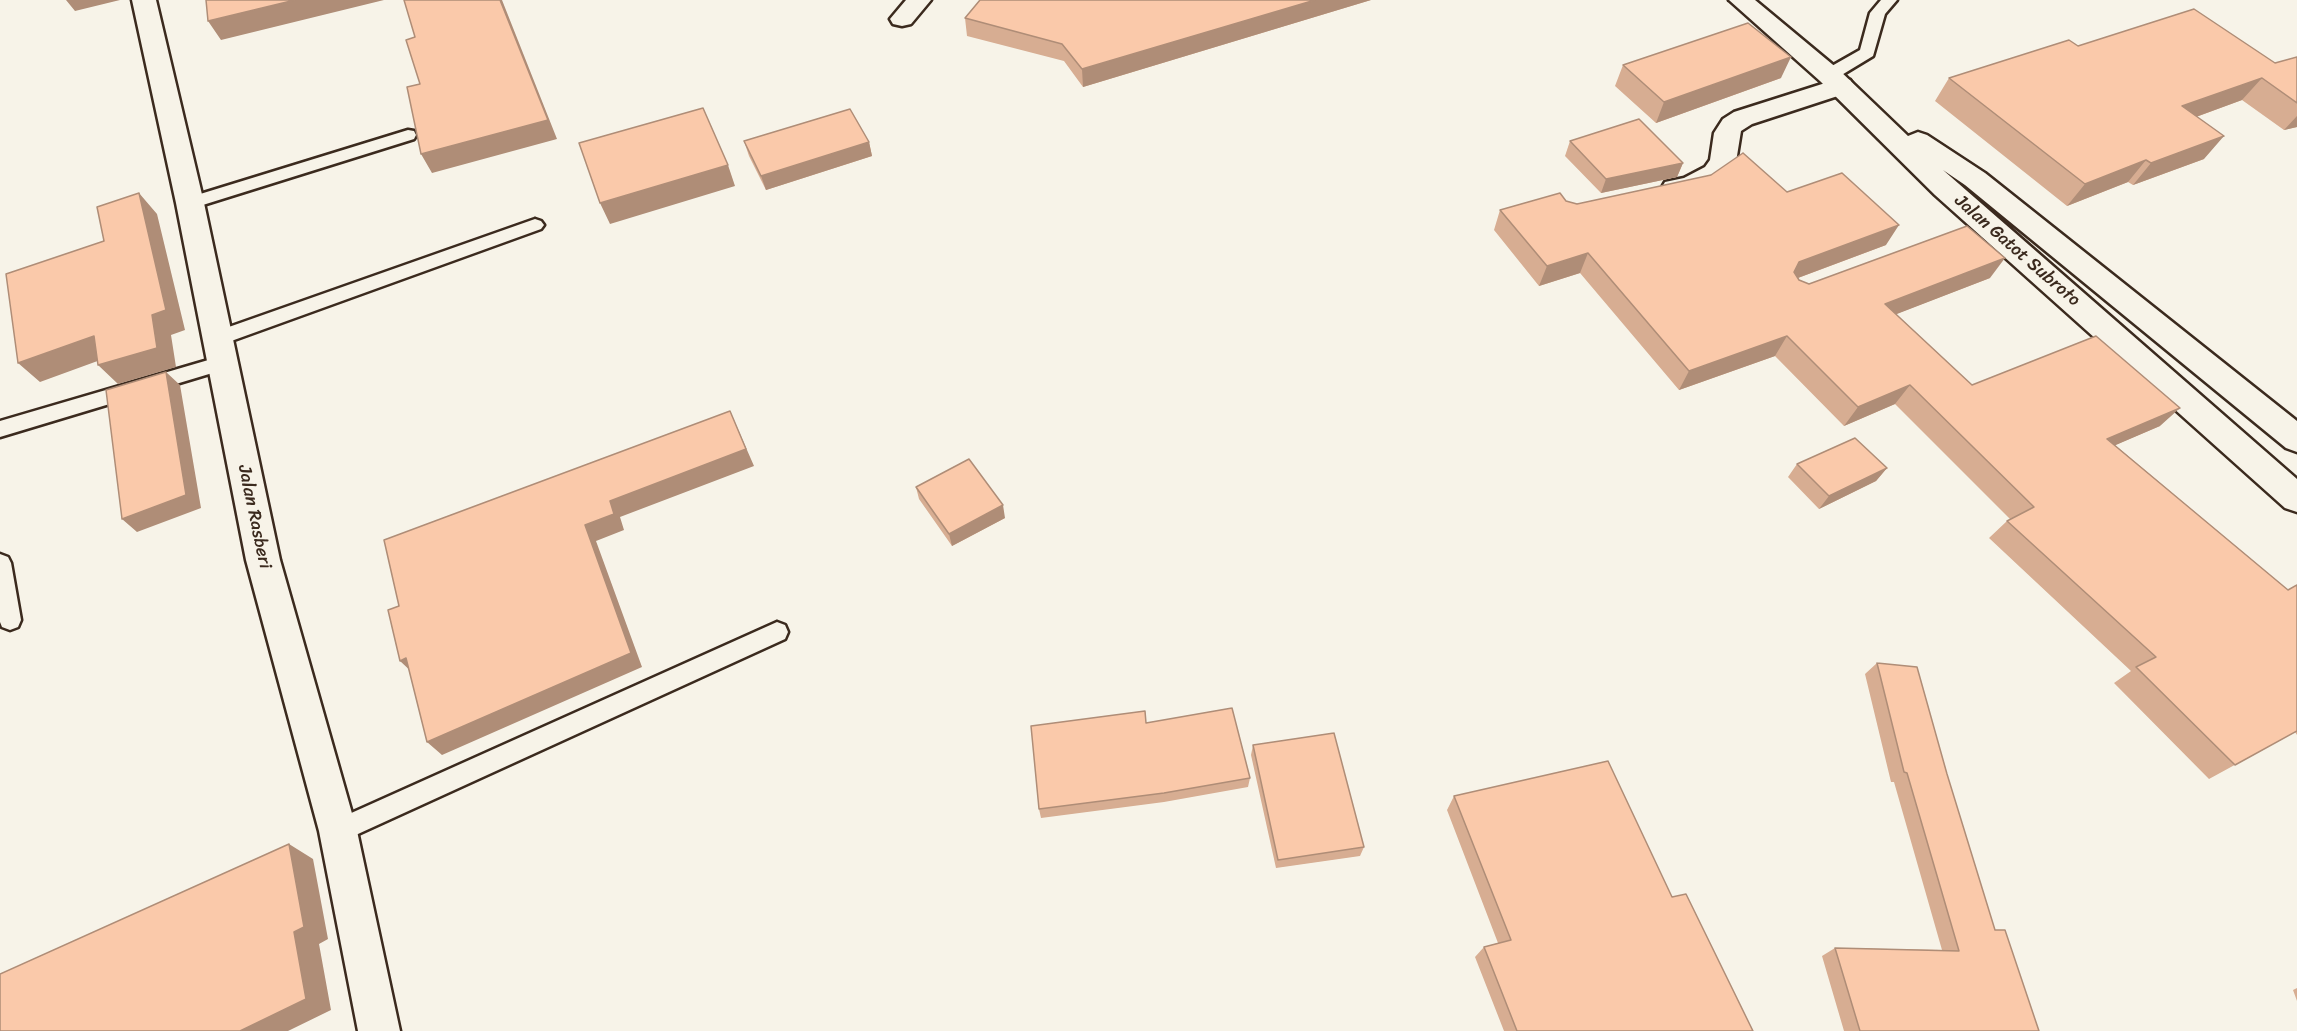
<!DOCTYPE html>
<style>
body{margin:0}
canvas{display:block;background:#f7f3e8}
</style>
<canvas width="2297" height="1031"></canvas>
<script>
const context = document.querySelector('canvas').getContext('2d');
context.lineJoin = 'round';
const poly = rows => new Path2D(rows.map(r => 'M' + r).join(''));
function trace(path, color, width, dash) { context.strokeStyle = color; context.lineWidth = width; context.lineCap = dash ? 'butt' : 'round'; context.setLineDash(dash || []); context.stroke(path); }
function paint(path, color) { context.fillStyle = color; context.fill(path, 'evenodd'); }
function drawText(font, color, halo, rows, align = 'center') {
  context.font = font + ' Sriracha,sans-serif'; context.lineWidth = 4.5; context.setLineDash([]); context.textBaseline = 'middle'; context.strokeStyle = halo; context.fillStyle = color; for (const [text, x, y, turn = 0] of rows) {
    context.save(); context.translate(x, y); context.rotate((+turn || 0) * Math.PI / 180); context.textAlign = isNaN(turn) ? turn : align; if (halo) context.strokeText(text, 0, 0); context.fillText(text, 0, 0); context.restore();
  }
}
const service = poly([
 [1881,0,1897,0,1885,14,1873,56,1835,79,1823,79,1821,75,1823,71,1860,50,1870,13,1881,0],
 [408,130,414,131,416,135,414,139,190,209,184,207,181,203,184,199,408,130],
 [535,219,541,221,544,225,541,229,223,344,216,346,209,344,207,339,209,334,535,219],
 [222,356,229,358,232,363,229,368,0,437,0,421,222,356],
 [0,554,8,557,11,563,21,620,18,627,10,630,2,627,0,622,0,554],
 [777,622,785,625,788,632,785,639,347,839,338,843,329,839,326,831,329,823,777,622]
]);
const minor = poly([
 [132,0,156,0,204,203,280,560,357,831,400,1031,358,1031,319,831,246,560,176,203,132,0],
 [906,0,931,0,911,24,902,26,893,24,890,19,906,0],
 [1841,78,1850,80,1854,86,1850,92,1752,124,1741,131,1736,162,1723,179,1691,195,1675,198,1665,196,1661,189,1665,182,1684,178,1705,167,1710,160,1714,133,1723,119,1734,112,1841,78]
]);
const secondary = poly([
 [1729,0,1755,0,1838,69,1908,136,1918,132,1927,135,1985,173,2297,421,2297,452,2286,448,1965,185,1943,170,2297,479,2297,512,2285,508,1935,195,1820,81,1729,0]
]);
const wall = poly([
 [980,0,1371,0,1083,87,1064,61,967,36,965,18],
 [2297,57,2297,127,2284,130,2242,100,2196,117,2204,159,2133,185,2128,182,2067,206,1935,101,1949,78,2275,63],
 [1623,65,1781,78,1656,123,1615,86],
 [744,141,869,142,872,156,766,190,749,156],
 [1570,141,1683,163,1677,177,1601,193,1565,156],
 [1787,192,1886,245,1798,278,1799,280,1809,284,1990,278,1896,314,1972,385,2160,426,2115,445,2288,590,2297,585,2297,735,2295,732,2209,779,2114,683,2131,671,1989,538,2007,521,2010,519,1895,404,1844,426,1775,356,1679,390,1580,273,1539,286,1494,230,1500,210,1566,201,1577,204],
 [1797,464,1887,468,1876,481,1819,509,1788,477],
 [916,487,1005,518,952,546,919,499],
 [1877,663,1947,774,1995,930,2039,1031,1844,1031,1822,956,1835,948,1942,950,1894,782,1891,782,1865,674],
 [1146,723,1250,778,1248,787,1164,802,1041,818,1039,809],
 [1253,745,1364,847,1360,856,1276,868,1251,755],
 [1454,796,1672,897,1753,1031,1504,1031,1475,957,1484,947,1498,943,1447,810],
 [2297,988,2297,1001,2293,990]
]);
const shadedWall = poly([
 [66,0,120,0,75,11],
 [295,0,384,0,221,40,208,21],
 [500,0,502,0,557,139,432,173,421,154],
 [1315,0,1371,0,1083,87,1082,69],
 [1791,57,1781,78,1656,123,1664,102],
 [2262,78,2242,100,2163,129,2182,106],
 [2297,116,2297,127,2284,130],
 [2224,136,2204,159,2133,185,2151,163],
 [869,142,872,156,766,190,761,176],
 [2146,160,2128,182,2067,206,2085,184],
 [1683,163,1677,177,1601,193,1606,179],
 [728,165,735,186,610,224,600,203],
 [139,193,157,214,185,330,171,335,176,367,118,384,98,365,152,315],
 [1899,225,1886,245,1787,282,1799,262],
 [1588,253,1580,273,1539,286,1547,266],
 [2005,258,1990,278,1871,324,1885,304],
 [94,336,114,355,40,382,18,363],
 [1787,336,1775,356,1679,390,1689,371],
 [166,372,180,385,201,508,137,532,122,519],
 [1910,385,1895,404,1844,426,1858,407],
 [2180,408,2160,426,2088,457,2107,439],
 [730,411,754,466,620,517,624,530,596,541,642,667,442,755,427,742,585,525,610,501],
 [1887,468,1876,481,1819,509,1829,496],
 [1003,505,1005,518,952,546,949,534],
 [406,658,415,675,400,661],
 [289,844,313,859,328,939,319,944,331,1010,288,1031,240,1031,294,932]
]);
const building = poly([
 [206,0,295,0,208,21,206,0],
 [404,0,500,0,548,120,421,154,407,87,420,84,406,40,415,37,404,0],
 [980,0,1315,0,1082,69,1062,44,965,18,980,0],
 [2194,9,2275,63,2297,57,2297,103,2262,78,2182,106,2224,136,2151,163,2146,160,2085,184,1949,78,2069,40,2078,46,2194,9],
 [1748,23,1791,57,1664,102,1623,65,1748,23],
 [703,108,728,165,600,203,579,143,703,108],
 [850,109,869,142,761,176,744,141,850,109],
 [1639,119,1683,163,1606,179,1570,141,1639,119],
 [1743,153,1787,192,1842,173,1899,225,1799,262,1794,272,1799,280,1809,284,1967,226,2005,258,1885,304,1972,385,2096,336,2180,408,2107,439,2288,590,2297,585,2297,731,2235,765,2136,667,2156,657,2007,521,2034,507,1910,385,1858,407,1787,336,1689,371,1588,253,1547,266,1500,210,1560,193,1566,201,1577,204,1711,175,1743,153],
 [139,193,166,310,152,315,157,348,98,365,94,336,18,363,6,274,104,241,97,207,139,193],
 [166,372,186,495,122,519,106,390,166,372],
 [730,411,746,449,610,501,614,514,585,525,631,653,427,742,406,658,400,661,388,610,399,606,384,540,730,411],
 [1855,438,1887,468,1829,496,1797,464,1855,438],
 [969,459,1003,505,949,534,916,487,969,459],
 [1877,663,1917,667,1947,774,1995,930,2005,930,2039,1031,1860,1031,1835,948,1959,951,1907,773,1904,772,1877,663],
 [1232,708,1250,778,1164,793,1039,809,1031,726,1145,711,1146,723,1232,708],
 [1334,733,1364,847,1278,860,1253,745,1334,733],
 [1608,761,1672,897,1686,894,1753,1031,1517,1031,1484,947,1511,940,1454,796,1608,761],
 [289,844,304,927,294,932,306,999,240,1031,0,1031,0,974,289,844]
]);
const streetNames = [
 ["Jalan Gatot Subroto",2017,251,41],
 ["Jalan Rasberi",254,517,78]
];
trace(service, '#3b2a1e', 5);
trace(minor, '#3b2a1e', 5);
trace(secondary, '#3b2a1e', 5);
paint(service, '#f7f3e8');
paint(minor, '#f7f3e8');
paint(secondary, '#f7f3e8');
paint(wall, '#d7ad92');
paint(shadedWall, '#af8d77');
paint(building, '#fac9aa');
trace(building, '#af8d77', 1.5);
drawText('18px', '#3b2a1e', '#f7f3e8', streetNames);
</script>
